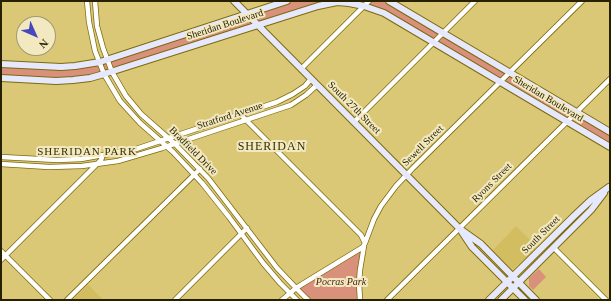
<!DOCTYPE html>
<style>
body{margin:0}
#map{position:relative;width:611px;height:301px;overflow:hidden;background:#dbc876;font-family:"Times New Roman",serif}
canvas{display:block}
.frame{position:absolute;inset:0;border:2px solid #282100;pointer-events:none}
.north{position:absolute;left:16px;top:16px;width:40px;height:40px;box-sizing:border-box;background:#f2e9c1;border:1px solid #a19974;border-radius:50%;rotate:135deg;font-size:11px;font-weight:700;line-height:16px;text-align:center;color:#282100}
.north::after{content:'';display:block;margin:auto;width:14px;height:18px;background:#4748bd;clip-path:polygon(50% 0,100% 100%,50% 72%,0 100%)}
</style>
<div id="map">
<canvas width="611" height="301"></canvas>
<div class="frame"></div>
<div class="north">N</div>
</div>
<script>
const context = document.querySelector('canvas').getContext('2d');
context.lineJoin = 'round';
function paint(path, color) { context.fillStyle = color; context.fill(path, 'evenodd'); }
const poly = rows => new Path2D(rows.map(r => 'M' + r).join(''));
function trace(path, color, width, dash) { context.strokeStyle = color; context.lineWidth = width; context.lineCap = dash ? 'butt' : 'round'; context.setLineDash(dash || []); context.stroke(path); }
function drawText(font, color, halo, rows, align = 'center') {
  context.font = font + ' "Times New Roman",serif'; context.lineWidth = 4; context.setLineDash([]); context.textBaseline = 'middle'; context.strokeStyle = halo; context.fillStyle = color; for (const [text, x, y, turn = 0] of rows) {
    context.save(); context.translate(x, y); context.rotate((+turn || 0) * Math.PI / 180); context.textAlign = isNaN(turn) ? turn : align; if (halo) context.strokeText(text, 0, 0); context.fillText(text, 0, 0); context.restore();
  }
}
const built = poly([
 [516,226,537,247,519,265,518,264,514,269,511,268,493,250],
 [86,282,103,300,67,300]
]);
const green = poly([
 [287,1,389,1,610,132,610,147,384,13,337,2,90,78,1,78,1,64,91,64],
 [363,247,361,258,360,300,308,300,296,288],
 [539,269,546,277,533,290,529,286,529,278]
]);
const minor = poly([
 [87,1,89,22,95,51,104,74,120,101,140,123,173,152,202,183,229,217,263,263,280,283,297,300],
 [95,1,97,26,103,48,112,72,126,96,141,114,175,144,208,178,277,268,296,288,308,300],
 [301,69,369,1],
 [240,114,361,235,365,243],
 [354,122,475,1],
 [1,157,57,160,81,159,136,149,277,102,293,94,305,86,311,79],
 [1,164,49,167,82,166,118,161,162,148,291,105,306,95,317,85],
 [554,248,606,300],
 [1,251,50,300],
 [1,260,101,160,103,155],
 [67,300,200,169],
 [175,300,247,228],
 [282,300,296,288,363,247,365,243,374,219,381,206,396,186,413,168,582,1],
 [360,300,359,283,360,270,364,246],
 [387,300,610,79]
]);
const secondary = poly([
 [234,1,460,229,481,244,536,300],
 [389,1,610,132],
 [1,64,61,67,75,66,100,62,287,1],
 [1,78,56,81,73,80,90,78,104,74,318,6,337,2,349,3,364,6,384,13,610,147],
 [462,232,472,247,525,300],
 [489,300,574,216,591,200,609,187],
 [501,300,591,210,604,193]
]);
const streetNames = [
 ["Sheridan Boulevard",225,25,-18],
 ["Sheridan Boulevard",548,99,31],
 ["South 27th Street",354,108,45],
 ["Stratford Avenue",230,116,-18],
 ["Sewell Street",423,146,-45],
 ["Bradfield Drive",193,151,45],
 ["Ryons Street",492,183,-45],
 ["South Street",541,235,-45]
];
const parkNames = [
 ["Pocras Park",341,282]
];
const neighbourhoodNames = [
 ["SHERIDAN PARK",87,152]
];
const quarterNames = [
 ["SHERIDAN",272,147]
];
paint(built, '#d2bd61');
paint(green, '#da917c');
trace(minor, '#7d6a0b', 6);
trace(secondary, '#7d6a0b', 8);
trace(minor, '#fff', 4.5);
trace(secondary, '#e6e9fe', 6);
drawText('10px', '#282100', '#f2e9c1', streetNames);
drawText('italic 10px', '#451a0e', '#f2e9c1', parkNames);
context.letterSpacing = '1px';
drawText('11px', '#362c00', '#f2e9c1', neighbourhoodNames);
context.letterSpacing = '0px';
context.letterSpacing = '1px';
drawText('12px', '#362c00', '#f2e9c1', quarterNames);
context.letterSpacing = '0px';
</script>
